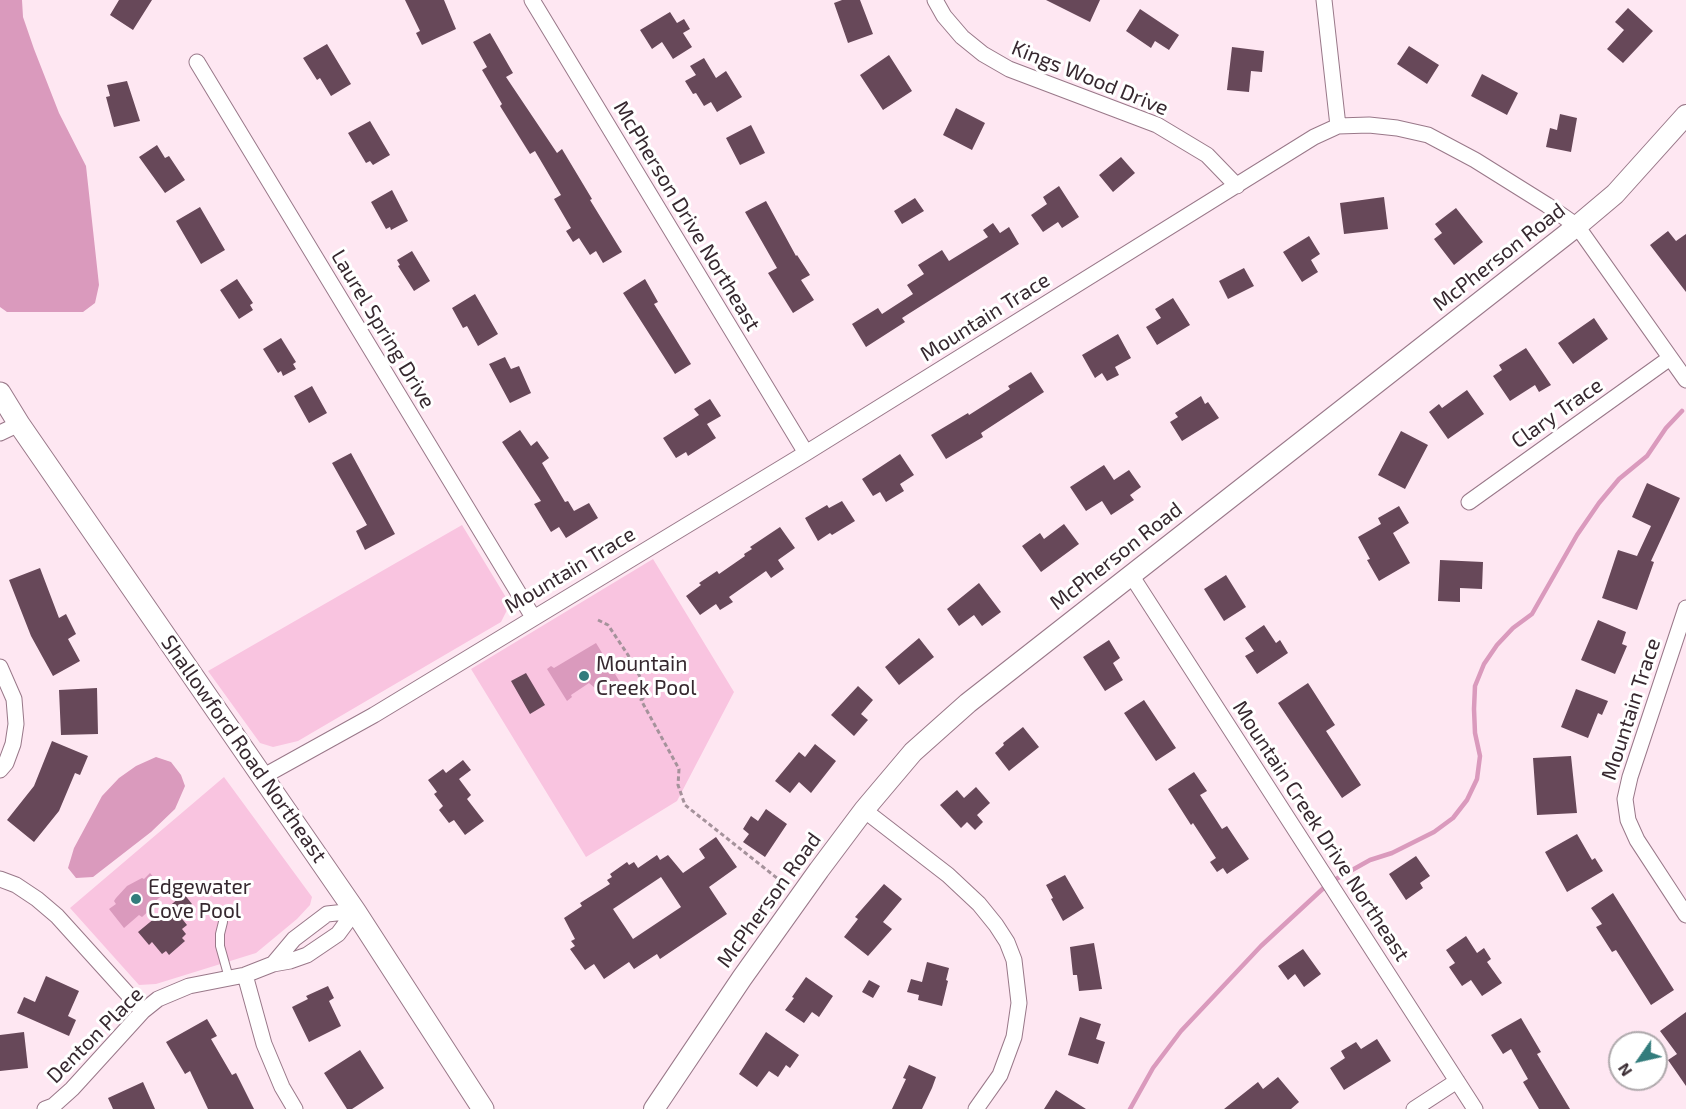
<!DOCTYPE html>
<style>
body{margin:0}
#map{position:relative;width:1686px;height:1109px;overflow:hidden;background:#fee7f2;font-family:"Exo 2",sans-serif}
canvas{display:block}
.north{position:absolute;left:1608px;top:1031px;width:60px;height:60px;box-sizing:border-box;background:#fff;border:2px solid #afa9ac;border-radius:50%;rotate:236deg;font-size:16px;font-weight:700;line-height:24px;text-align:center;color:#36282f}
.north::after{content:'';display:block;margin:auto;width:21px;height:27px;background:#327c7c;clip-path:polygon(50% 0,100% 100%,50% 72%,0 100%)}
</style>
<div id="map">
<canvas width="1686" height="1109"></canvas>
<div class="north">N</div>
</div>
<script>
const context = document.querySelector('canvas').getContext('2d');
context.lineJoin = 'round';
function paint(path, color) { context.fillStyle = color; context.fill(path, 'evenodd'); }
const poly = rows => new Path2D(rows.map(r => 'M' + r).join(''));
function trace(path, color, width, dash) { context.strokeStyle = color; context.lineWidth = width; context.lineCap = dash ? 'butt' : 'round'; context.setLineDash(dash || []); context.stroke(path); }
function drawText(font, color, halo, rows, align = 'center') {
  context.font = font + ' "Exo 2",sans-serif'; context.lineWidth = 6; context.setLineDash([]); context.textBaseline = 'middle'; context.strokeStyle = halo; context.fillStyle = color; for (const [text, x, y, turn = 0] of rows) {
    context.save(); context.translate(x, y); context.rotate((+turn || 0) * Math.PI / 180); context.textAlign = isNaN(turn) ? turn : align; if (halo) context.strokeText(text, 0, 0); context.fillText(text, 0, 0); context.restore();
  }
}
const green = poly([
 [462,525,510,604,501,622,298,741,273,747,260,743,208,671],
 [653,559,734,692,677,801,586,857,471,669],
 [224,777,312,897,310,905,297,919,256,953,156,984,139,985,70,908]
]);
const water = poly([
 [0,0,22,0,23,17,34,49,59,113,86,166,99,285,95,303,83,312,7,312,0,307],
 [596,643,623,687,607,698,589,683,571,695,572,697,567,701,547,669,551,666,554,668],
 [156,757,171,762,181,775,185,786,175,809,151,832,93,877,76,878,68,868,74,848,102,796,119,778,136,766],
 [150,873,166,892,152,904,153,907,142,917,139,915,124,928,109,909,116,904,114,901,116,898,127,886,142,878,144,879]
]);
const stream = poly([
 [1130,1109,1153,1068,1181,1031,1261,946,1329,883,1370,860,1392,853,1434,832,1453,818,1467,800,1477,779,1480,756,1475,733,1474,709,1475,686,1484,664,1497,645,1513,628,1532,614,1577,535,1599,503,1619,479,1647,456,1666,428,1682,411]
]);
const building = poly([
 [119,0,152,0,133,30,110,15],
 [405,0,444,0,456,29,422,45,416,33,420,31],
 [842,0,860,0,873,34,848,43,834,3],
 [1046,0,1100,0,1090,22],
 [1628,8,1653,31,1623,63,1607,49,1624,30,1615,22],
 [1140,9,1179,35,1169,50,1155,41,1151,48,1126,31],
 [670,12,677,23,684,19,690,29,683,33,692,47,673,59,662,42,652,49,640,30],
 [490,33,513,73,506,77,557,153,562,149,592,199,590,200,622,252,603,263,596,251,590,255,579,238,573,242,566,231,571,228,554,199,561,195,535,151,530,154,500,106,502,104,482,70,487,67,473,42],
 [327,44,351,84,331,96,320,78,317,80,303,58],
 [1409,46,1439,65,1427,84,1397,64],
 [1232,47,1264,51,1262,72,1251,71,1249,92,1227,90],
 [889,55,912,91,883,110,860,75],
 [704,58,716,78,726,71,742,97,717,112,711,102,704,106,696,93,693,94,685,81,696,75,690,66],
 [1482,74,1518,93,1507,115,1471,96],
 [127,81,140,121,114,127,106,97,110,96,107,85],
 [956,108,985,123,972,150,943,135],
 [1560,114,1577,118,1571,152,1546,147,1550,128,1557,130],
 [370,121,390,155,373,165,370,161,366,163,348,133],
 [751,125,765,153,740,165,726,138],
 [157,145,165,158,169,156,185,180,165,193,139,157],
 [1121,157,1135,173,1113,192,1099,175],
 [1059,186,1079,217,1062,228,1058,222,1043,232,1031,215,1047,204,1043,197],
 [392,190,408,221,391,230,390,227,386,229,371,202],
 [1384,197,1388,229,1344,234,1340,203],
 [915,198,924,211,902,224,894,211],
 [766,201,796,256,797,255,810,275,801,280,814,300,793,313,768,273,777,268,745,212],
 [200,207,225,250,201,264,176,221],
 [1456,208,1483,242,1454,265,1434,239,1442,233,1435,224],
 [993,223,1000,233,1009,227,1019,244,902,318,905,322,866,347,852,324,878,308,882,314,913,294,907,285,924,274,918,265,942,250,949,261,988,237,983,230],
 [1668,231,1676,241,1686,234,1686,292,1650,245],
 [1309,236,1320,254,1311,260,1318,272,1302,282,1283,252],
 [412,251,430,281,414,291,398,266,400,265,397,260],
 [1244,268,1254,286,1228,299,1219,281],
 [237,279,253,303,250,305,253,310,239,319,220,290],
 [645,279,658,302,654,304,691,364,675,374,623,293],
 [475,294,498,334,478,346,467,326,463,328,452,308],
 [1173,298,1190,325,1157,345,1146,327,1161,318,1155,309],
 [1594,318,1608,339,1573,364,1558,343],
 [1118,334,1131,358,1115,367,1119,375,1107,381,1102,373,1095,378,1082,355],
 [281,338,296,362,293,364,296,369,283,376,281,371,278,373,263,349],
 [1526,348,1551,385,1539,392,1535,385,1510,401,1493,376,1502,370,1499,365],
 [505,357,511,369,519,366,531,393,510,403,489,364],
 [1031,372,1044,392,981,433,983,437,946,459,931,435,968,413,969,415,1010,389,1008,386],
 [312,386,327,413,309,423,294,396],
 [1467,390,1484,414,1448,439,1429,412,1439,404,1442,408],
 [1201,396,1205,404,1208,402,1219,418,1182,441,1170,422,1178,417,1175,413],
 [710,399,721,416,707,424,716,438,688,456,686,452,676,458,663,438,699,415,694,409],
 [520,430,531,446,537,441,549,458,542,463,565,502,568,501,574,511,589,503,598,518,566,538,559,527,551,532,534,504,541,501,502,442],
 [1401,431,1428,445,1405,489,1378,475],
 [351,453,395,534,365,550,356,531,367,525,332,463],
 [900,454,914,475,900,484,904,491,886,502,880,492,873,496,862,479],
 [1104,465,1114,480,1129,470,1141,487,1130,495,1134,500,1111,515,1102,501,1086,511,1070,487],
 [1647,483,1680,498,1651,561,1654,562,1637,610,1602,598,1618,550,1637,556,1651,526,1632,517],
 [842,501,855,521,832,535,830,533,818,541,805,518,827,505,829,508],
 [1399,506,1409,523,1393,533,1410,563,1379,581,1367,560,1370,559,1358,537,1381,524,1378,518],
 [1064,524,1079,544,1041,572,1022,546,1040,533,1044,539],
 [780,527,795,548,778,560,784,569,771,578,766,571,729,597,733,602,720,610,716,604,700,615,686,596,701,585,699,583,717,571,719,574,745,556,744,554,752,549,750,547],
 [1440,560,1483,562,1482,589,1460,588,1460,602,1438,601],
 [40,568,59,618,66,614,76,634,68,639,80,661,53,676,31,636,9,580],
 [1226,575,1246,607,1224,621,1204,589],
 [979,583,1001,612,982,626,974,615,959,626,947,609],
 [1598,620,1626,632,1622,644,1627,646,1615,674,1581,660],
 [1264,625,1276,643,1280,640,1288,653,1257,674,1245,656,1254,651,1245,638],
 [919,638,934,657,899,685,885,667],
 [1109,640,1120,658,1113,663,1123,680,1105,691,1083,657],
 [526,673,545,705,530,714,511,681],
 [1308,683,1335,725,1326,731,1361,785,1342,798,1278,703],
 [858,686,873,700,861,714,868,720,854,736,831,715],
 [97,688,98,734,61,735,59,690],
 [1576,689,1608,701,1602,715,1598,713,1588,738,1561,727],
 [1144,700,1176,748,1156,761,1124,713],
 [1023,727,1039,747,1009,771,995,753,1004,745,1003,743],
 [52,741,88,756,80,775,75,773,59,811,34,842,7,820,34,786],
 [815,744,836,761,811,793,799,782,790,793,775,781,799,752,805,757],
 [1571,756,1577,813,1537,815,1533,758],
 [463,760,471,770,459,779,471,795,467,799,484,821,465,835,454,820,449,823,439,810,443,806,434,794,437,792,428,780,443,769,446,773],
 [1194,772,1207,791,1200,795,1222,829,1227,826,1249,859,1227,874,1223,868,1217,872,1210,862,1216,858,1193,823,1191,825,1168,789],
 [976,787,990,803,977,815,983,822,975,830,967,822,961,828,940,805,957,790,964,798],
 [766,809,787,824,765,857,743,842,749,834,743,829,751,816,758,821],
 [1577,834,1592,860,1595,858,1603,871,1567,892,1545,852],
 [716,837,737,867,709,887,727,914,660,959,657,954,634,969,629,962,604,979,594,964,585,970,570,949,575,946,571,941,575,939,564,918,582,906,580,903,610,884,607,880,612,877,610,874,627,862,629,865,634,862,638,868,657,855,660,860,668,855,683,873,705,858,699,849],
 [661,877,681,907,633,939,613,909],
 [1416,856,1430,876,1420,883,1423,888,1406,900,1389,874],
 [1065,875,1084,908,1063,921,1051,899,1053,898,1046,885],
 [884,884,902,899,883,922,892,929,868,956,844,937,858,919,855,917],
 [1613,893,1674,990,1651,1005,1616,950,1612,952,1596,927,1602,924,1591,908],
 [184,894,192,904,179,915,187,925,182,929,186,934,182,938,185,941,169,955,166,951,162,954,152,942,149,945,138,932],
 [1466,936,1477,953,1484,948,1491,959,1487,962,1502,983,1482,996,1471,980,1462,986,1449,967,1455,963,1446,950],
 [1094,943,1102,989,1079,991,1077,975,1073,975,1070,947],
 [1303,949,1321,974,1304,987,1295,974,1288,980,1278,966],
 [927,962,949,968,946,980,948,981,942,1006,918,1000,919,995,907,992,911,979,922,982],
 [46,976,79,991,68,1016,76,1020,69,1036,17,1013,24,997,35,1002],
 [806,977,833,996,819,1017,812,1012,804,1023,785,1010,794,998,792,997],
 [869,980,880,986,873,998,862,992],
 [328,986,334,998,329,1001,341,1026,309,1042,292,1007,308,999,306,996],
 [1686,1012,1686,1086,1668,1060,1677,1054,1660,1031],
 [1080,1017,1101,1024,1096,1039,1105,1042,1098,1064,1068,1055],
 [1521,1018,1541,1052,1537,1054,1570,1109,1539,1109,1523,1082,1528,1079,1511,1049,1503,1054,1491,1035],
 [207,1019,217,1036,211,1039,232,1075,236,1073,254,1109,208,1109,190,1071,185,1074,166,1042],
 [24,1032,28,1068,0,1071,0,1035],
 [766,1032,799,1055,790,1068,786,1065,778,1077,769,1071,757,1087,739,1074],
 [1377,1039,1391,1061,1344,1090,1330,1068,1345,1058,1341,1051,1356,1042,1361,1049],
 [360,1050,384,1088,352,1109,347,1109,324,1073],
 [909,1065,936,1077,932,1088,922,1109,892,1109,906,1079,903,1078],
 [1278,1077,1299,1102,1291,1109,1224,1109,1258,1082,1263,1089],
 [143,1082,155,1109,113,1109,108,1098],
 [1056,1090,1086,1109,1044,1109]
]);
const path = poly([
 [598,620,608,625,628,655,649,693,641,700,679,769,678,785,685,805,787,886]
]);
const service = poly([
 [223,922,220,934,220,946,229,978]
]);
const minor = poly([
 [532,0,806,453],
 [935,0,944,16,962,37,983,54,1009,69,1157,125,1207,155,1237,186],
 [1324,0,1338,126],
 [197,62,533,617],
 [0,433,19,424],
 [1469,502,1670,358],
 [1131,575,1475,1109],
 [1686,608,1630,777,1625,799,1628,820,1637,840,1686,915],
 [0,667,14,699,16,724,13,744,6,763,0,770],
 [264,776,374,715,806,453,1314,137,1338,126,1369,125,1397,128,1428,135,1475,160,1547,205,1577,226,1686,380],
 [864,810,948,875,979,904,996,925,1007,942,1014,960,1019,1003,1014,1037,1000,1075,976,1109],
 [0,879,16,885,37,899,57,916,143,1011],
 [273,964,294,939,327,914,355,911],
 [245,975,264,1044,282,1087,295,1109],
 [45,1109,53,1106,72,1089,143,1011,158,999,189,986,245,975,273,964,290,961,307,955,338,934,355,911],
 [1414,1109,1457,1081]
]);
const tertiary = poly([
 [654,1109,742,978,819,870,864,810,913,752,968,703,1577,226,1615,194,1686,115]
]);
const secondary = poly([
 [0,393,19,424,355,911,483,1109]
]);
const markers = [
 [584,676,6,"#327c7c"],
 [136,899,6,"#327c7c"]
];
const streetNames = [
 ["Kings Wood Drive",1090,78,22],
 ["McPherson Drive Northeast",687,216,59],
 ["McPherson Road",1499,257,-38],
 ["Mountain Trace",985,317,-32],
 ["Laurel Spring Drive",383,329,59],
 ["Clary Trace",1557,413,-35],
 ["McPherson Road",1116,556,-38],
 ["Mountain Trace",570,570,-31],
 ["Mountain Trace",1631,709,-72],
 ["Shallowford Road Northeast",244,749,55],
 ["Mountain Creek Drive Northeast",1321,831,57],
 ["McPherson Road",769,900,-54],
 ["Denton Place",95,1035,-45]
];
const poiNames = [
 ["Mountain",596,664],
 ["Creek Pool",596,688],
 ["Edgewater",148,887],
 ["Cove Pool",148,911]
];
paint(green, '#f9c4e0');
paint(water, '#da9abd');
trace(stream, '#da9abd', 4.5);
paint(building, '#674859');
trace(service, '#997889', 10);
trace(minor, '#997889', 17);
trace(tertiary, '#997889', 22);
trace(secondary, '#997889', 23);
trace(path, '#a5929b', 3, [4.5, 3]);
trace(service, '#fff', 8);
trace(minor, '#fff', 15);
trace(tertiary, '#fff', 20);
trace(secondary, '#fff', 21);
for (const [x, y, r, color] of markers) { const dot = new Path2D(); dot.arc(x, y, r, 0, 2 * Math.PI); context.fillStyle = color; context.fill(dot); trace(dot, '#fff', 2); }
drawText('21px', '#36282f', '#fff', streetNames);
drawText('21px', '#36282f', '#fff', poiNames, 'left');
</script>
